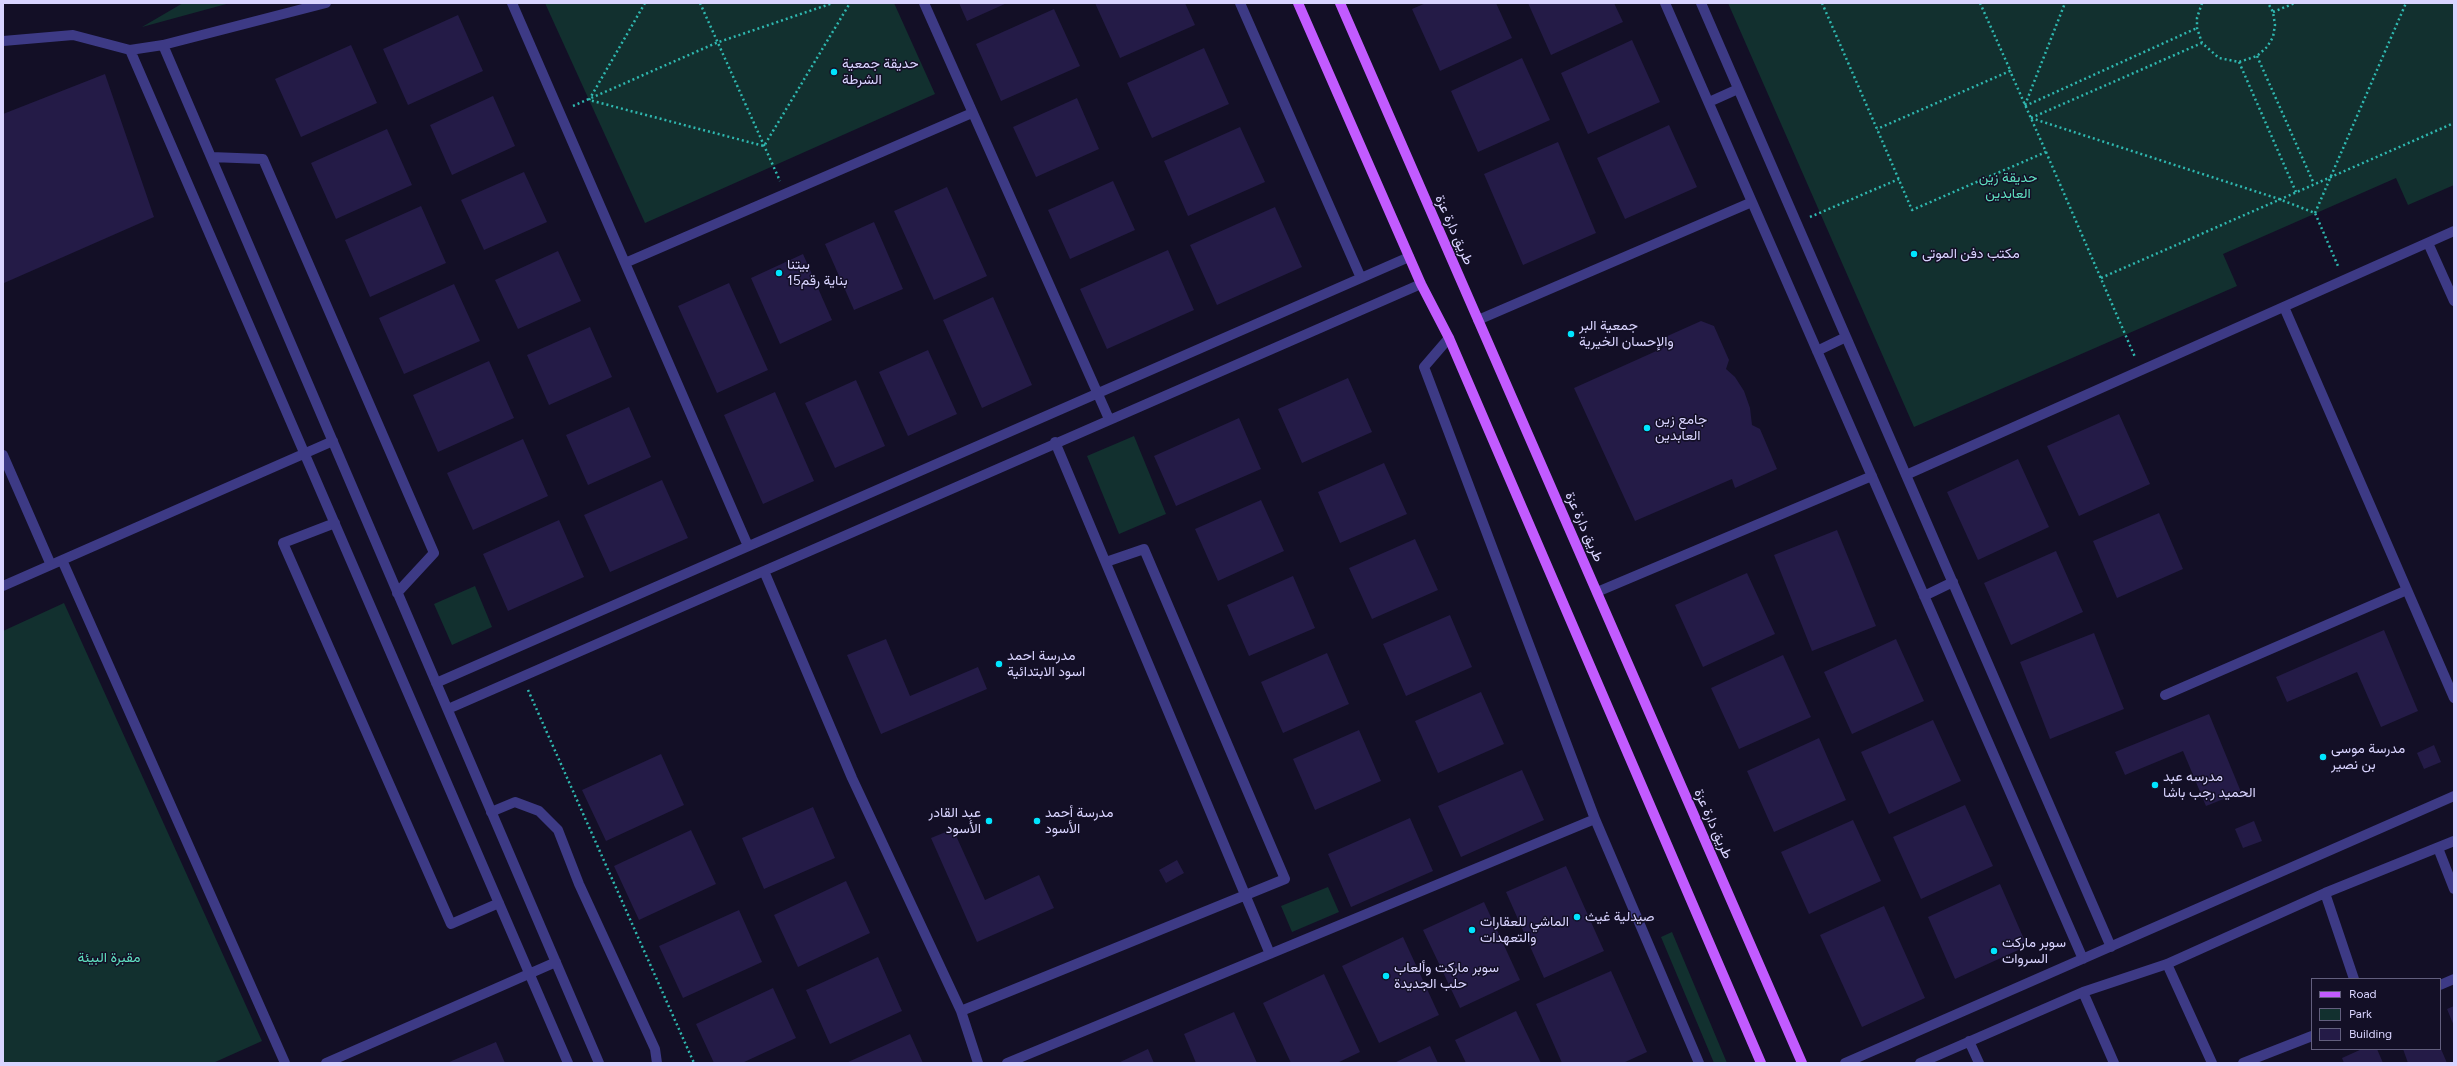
<!DOCTYPE html>
<meta charset="utf-8">
<style>
body{margin:0}
#map{position:relative;width:2457px;height:1066px;overflow:hidden;background:#130f26;font-family:Figtree,sans-serif}
canvas{display:block}
.frame{position:absolute;inset:0;border:4px solid #d9d4ff;pointer-events:none}
.legend{position:absolute;left:2311px;top:978px;width:130px;height:72px;box-sizing:border-box;background:#130f26;border:1px solid #625e7d;margin:0;padding:5px 7px;list-style:none;font-size:12px;color:#d9d4ff}
.legend li{display:flex;align-items:center;gap:8px;height:20px}
.legend b{width:20px;border:1px solid #625e7d}
</style>
<div id="map">
<canvas width="2457" height="1066"></canvas>
<div class="frame"></div>
<ul class="legend">
<li><b style="height:5px;background:#c25bff"></b>Road</li>
<li><b style="height:11px;background:#12302f"></b>Park</li>
<li><b style="height:11px;background:#241b47"></b>Building</li>
</ul>
</div>
<script>
const context = document.querySelector('canvas').getContext('2d');
context.lineJoin = 'round';
function paint(path, color) { context.fillStyle = color; context.fill(path, 'evenodd'); }
const poly = rows => new Path2D(rows.map(r => 'M' + r).join(''));
function trace(path, color, width, dash) { context.strokeStyle = color; context.lineWidth = width; context.lineCap = dash ? 'butt' : 'round'; context.setLineDash(dash || []); context.stroke(path); }
function drawText(font, color, halo, rows, align = 'center') {
  context.font = font + ' Figtree,Vazirmatn,sans-serif'; context.lineWidth = 3; context.setLineDash([]); context.textBaseline = 'middle'; context.strokeStyle = halo; context.fillStyle = color; for (const [text, x, y, turn = 0] of rows) {
    context.save(); context.translate(x, y); context.rotate((+turn || 0) * Math.PI / 180); context.textAlign = isNaN(turn) ? turn : align; if (halo) context.strokeText(text, 0, 0); context.fillText(text, 0, 0); context.restore();
  }
}
const green = poly([
 [183,3,230,3,142,27],
 [545,3,894,3,935,94,645,223],
 [1728,3,2454,3,2454,185,2408,205,2396,178,2223,254,2237,286,1914,427],
 [1134,436,1166,514,1119,534,1087,456],
 [475,586,492,627,452,645,434,604],
 [64,603,262,1041,213,1063,3,1063,3,631],
 [1328,887,1339,912,1292,932,1281,906],
 [1672,932,1727,1063,1714,1063,1661,937]
]);
const building = poly([
 [959,3,1007,3,967,21],
 [1095,3,1185,3,1195,25,1120,58],
 [1426,3,1496,3,1512,38,1440,71,1412,9],
 [1528,3,1614,3,1623,22,1551,55],
 [1054,9,1080,66,1001,101,976,44],
 [458,15,483,71,408,105,383,49],
 [1632,40,1660,102,1588,134,1561,73],
 [351,45,377,103,301,137,275,79],
 [1204,48,1229,104,1152,138,1127,83],
 [1522,58,1550,120,1478,152,1451,91],
 [105,74,154,217,4,283,3,114],
 [493,96,515,146,452,175,430,125],
 [1077,98,1099,149,1036,177,1013,127],
 [1669,125,1697,187,1625,219,1597,158],
 [1240,127,1265,182,1188,216,1164,161],
 [387,129,412,185,336,219,311,163],
 [1558,142,1596,233,1523,265,1484,174],
 [524,172,547,222,484,250,461,200],
 [1113,181,1135,230,1070,259,1048,210],
 [947,187,987,276,934,300,894,211],
 [421,206,446,263,370,297,345,240],
 [1275,207,1302,267,1217,305,1190,245],
 [874,222,903,289,854,310,825,244],
 [1168,250,1194,310,1107,349,1080,289],
 [558,251,581,301,518,329,495,280],
 [803,254,832,320,780,344,751,278],
 [729,283,768,370,717,393,678,306],
 [454,284,480,341,404,374,379,318],
 [993,297,1032,385,982,408,943,320],
 [1701,321,1714,326,1729,360,1726,369,1735,377,1744,391,1750,408,1752,425,1760,429,1777,469,1735,488,1732,479,1635,521,1574,388,1663,348,1663,338],
 [590,327,612,377,549,405,527,355],
 [928,350,957,414,908,436,879,372],
 [489,361,514,418,438,452,413,395],
 [1348,378,1372,432,1302,463,1278,409],
 [856,380,885,446,835,468,805,403],
 [775,392,814,481,763,504,724,415],
 [629,407,651,457,588,485,566,435],
 [2119,414,2150,484,2079,516,2047,446],
 [1239,418,1261,469,1176,506,1154,456],
 [523,439,548,496,473,530,447,473],
 [2018,459,2049,527,1978,560,1947,492],
 [1384,463,1407,514,1340,543,1318,492],
 [662,480,688,538,610,572,584,515],
 [1261,500,1284,551,1218,581,1195,529],
 [2159,513,2183,569,2117,598,2093,541],
 [559,520,584,577,508,611,483,554],
 [1837,530,1876,626,1812,651,1774,555],
 [1415,539,1438,590,1372,619,1349,568],
 [2056,551,2083,612,2011,645,1984,583],
 [1747,573,1775,634,1703,667,1675,605],
 [1293,576,1315,628,1249,656,1227,605],
 [1450,615,1472,667,1406,696,1383,644],
 [2384,630,2418,711,2381,727,2357,672,2287,702,2276,677],
 [2094,633,2124,709,2050,739,2020,662],
 [886,639,910,696,978,667,987,689,881,734,847,655],
 [1896,639,1924,701,1852,734,1824,672],
 [1327,653,1349,704,1283,733,1261,682],
 [1783,655,1811,717,1739,749,1711,688],
 [1481,692,1504,744,1438,773,1415,721],
 [2209,714,2241,792,2206,806,2183,751,2125,775,2115,752],
 [1933,720,1961,781,1889,814,1861,752],
 [1359,730,1381,781,1315,810,1293,759],
 [1819,738,1846,800,1774,832,1747,771],
 [2434,745,2441,762,2424,769,2417,753],
 [661,754,684,805,606,841,582,790],
 [1522,770,1544,820,1461,857,1438,806],
 [1965,805,1993,866,1921,899,1893,837],
 [813,807,835,858,764,889,742,838],
 [1410,818,1433,871,1351,907,1328,854],
 [1853,820,1881,881,1809,914,1781,852],
 [2254,821,2262,841,2243,848,2235,829],
 [953,829,985,900,1039,875,1054,908,977,942,931,838],
 [691,830,716,884,639,920,614,866],
 [1177,860,1184,873,1166,883,1159,870],
 [1566,866,1604,951,1544,978,1506,892],
 [846,881,870,933,798,967,774,915],
 [2000,884,2027,946,1955,979,1928,917],
 [1484,902,1520,980,1460,1008,1423,930],
 [1884,906,1925,998,1862,1027,1820,935],
 [739,910,762,962,683,998,659,946],
 [1403,937,1439,1015,1379,1043,1342,966],
 [878,957,902,1011,830,1044,806,990],
 [1611,971,1647,1052,1623,1063,1562,1063,1536,1004],
 [1324,974,1360,1052,1337,1063,1291,1063,1263,1003],
 [773,988,796,1038,742,1063,714,1063,696,1024],
 [2454,1006,2454,1026,2447,1009],
 [1516,1011,1541,1063,1466,1063,1455,1040],
 [1234,1012,1257,1063,1196,1063,1184,1034],
 [910,1034,923,1063,846,1063],
 [496,1042,505,1063,447,1063],
 [1430,1046,1438,1063,1394,1063],
 [1148,1049,1154,1063,1118,1063],
 [2362,1049,2377,1049,2383,1063,2344,1063,2342,1058],
 [2403,1049,2441,1049,2447,1063,2408,1063]
]);
const path = poly([
 [645,3,589,100,764,146,850,3],
 [700,3,780,181],
 [1822,3,1877,129,1912,210,2046,152,2010,71,1877,129],
 [1980,3,2011,72],
 [2202,3,2197,18,2197,28,2202,43,2219,58,2239,62,2257,56,2267,47,2273,37,2275,25,2273,12,2268,3],
 [2273,12,2295,3],
 [2257,56,2314,184],
 [2239,62,2296,192],
 [2025,105,2065,3],
 [573,106,716,43,833,3],
 [2025,106,2197,28],
 [2031,118,2279,199,2315,213,2338,266],
 [2031,118,2202,43],
 [2046,152,2135,357],
 [2315,213,2406,3],
 [1810,217,1899,179],
 [2101,278,2454,123],
 [528,690,694,1063]
]);
const minor = poly([
 [512,3,748,546],
 [924,3,1109,419],
 [1240,3,1361,278],
 [1665,3,2083,959],
 [1701,3,2111,947],
 [3,41,73,35,130,50,163,45,326,3],
 [163,45,599,1063],
 [130,50,568,1063],
 [1709,102,1738,89],
 [211,157,263,159,434,553,397,593],
 [2428,243,2454,301],
 [625,263,972,113],
 [2284,307,2454,698],
 [1478,320,1752,202],
 [1449,338,1424,367,1595,819,1699,1063],
 [1817,351,1846,337],
 [1055,442,1270,954],
 [3,455,51,565],
 [1906,475,2454,231],
 [335,523,283,543,451,924,499,903],
 [62,560,285,1063],
 [764,571,852,778,961,1011,978,1063],
 [3,586,333,441],
 [1597,592,1872,476],
 [1924,596,1953,582],
 [436,683,1409,257],
 [2165,695,2407,590],
 [448,709,1421,284],
 [491,812,515,802,539,811,558,830,579,884,655,1049,657,1063],
 [2438,848,2454,889],
 [2325,893,2354,979],
 [2167,964,2212,1063],
 [2440,985,2454,979],
 [2083,992,2114,1063],
 [961,1011,1285,879,1144,549,1106,562],
 [1969,1041,1979,1063],
 [326,1063,556,962],
 [1007,1063,1595,819],
 [1845,1063,2454,796],
 [1920,1063,2083,992,2167,964,2325,893,2454,841],
 [2243,1063,2312,1036]
]);
const major = poly([
 [1298,3,1421,284,1449,338,1761,1063],
 [1340,3,1802,1063]
]);
const markers = [
 [834,72,4,"#00e5ff"],
 [1914,254,4,"#00e5ff"],
 [779,273,4,"#00e5ff"],
 [1571,334,4,"#00e5ff"],
 [1647,428,4,"#00e5ff"],
 [999,664,4,"#00e5ff"],
 [2323,757,4,"#00e5ff"],
 [2155,785,4,"#00e5ff"],
 [989,821,4,"#00e5ff"],
 [1037,821,4,"#00e5ff"],
 [1577,917,4,"#00e5ff"],
 [1472,930,4,"#00e5ff"],
 [1994,951,4,"#00e5ff"],
 [1386,976,4,"#00e5ff"]
];
const poiNames = [
 ["حديقة جمعية",842,64],
 ["الشرطة",842,80],
 ["مكتب دفن الموتى",1922,254],
 ["بيتنا",787,265],
 ["بناية رقم15",787,281],
 ["جمعية البر",1579,326],
 ["والإحسان الخيرية",1579,342],
 ["جامع زين",1655,420],
 ["العابدين",1655,436],
 ["مدرسة احمد",1007,656],
 ["اسود الابتدائية",1007,672],
 ["مدرسة موسى",2331,749],
 ["بن نصير",2331,765],
 ["مدرسه عبد",2163,777],
 ["الحميد رجب باشا",2163,793],
 ["عبد القادر",981,813,"right"],
 ["الأسود",981,829,"right"],
 ["مدرسة أحمد",1045,813],
 ["الأسود",1045,829],
 ["صيدلية غيث",1585,917],
 ["الماشي للعقارات",1480,922],
 ["والتعهدات",1480,938],
 ["سوبر ماركت",2002,943],
 ["السروات",2002,959],
 ["سوبر ماركت وألعاب",1394,968],
 ["حلب الجديدة",1394,984]
];
const parkNames = [
 ["حديقة زين",2008,178],
 ["العابدين",2008,194],
 ["مقبرة البيئة",109,958]
];
const streetNames = [
 ["طريق دارة عزة",1454,230,66],
 ["طريق دارة عزة",1584,527,66],
 ["طريق دارة عزة",1713,824,66]
];
paint(green, '#12302f');
paint(building, '#241b47');
trace(path, '#2fb8b0', 2.5, [2, 3]);
trace(minor, '#3d3a85', 10);
trace(major, '#c25bff', 10);
for (const [x, y, r, color] of markers) { const dot = new Path2D(); dot.arc(x, y, r, 0, 2 * Math.PI); context.fillStyle = color; context.fill(dot); trace(dot, '#130f26', 1.5); }
drawText('14px', '#d9d4ff', '#130f26', poiNames, 'left');
drawText('14px', '#5fe0c0', '#130f26', parkNames);
drawText('14px', '#d9d4ff', '#130f26', streetNames);
</script>
